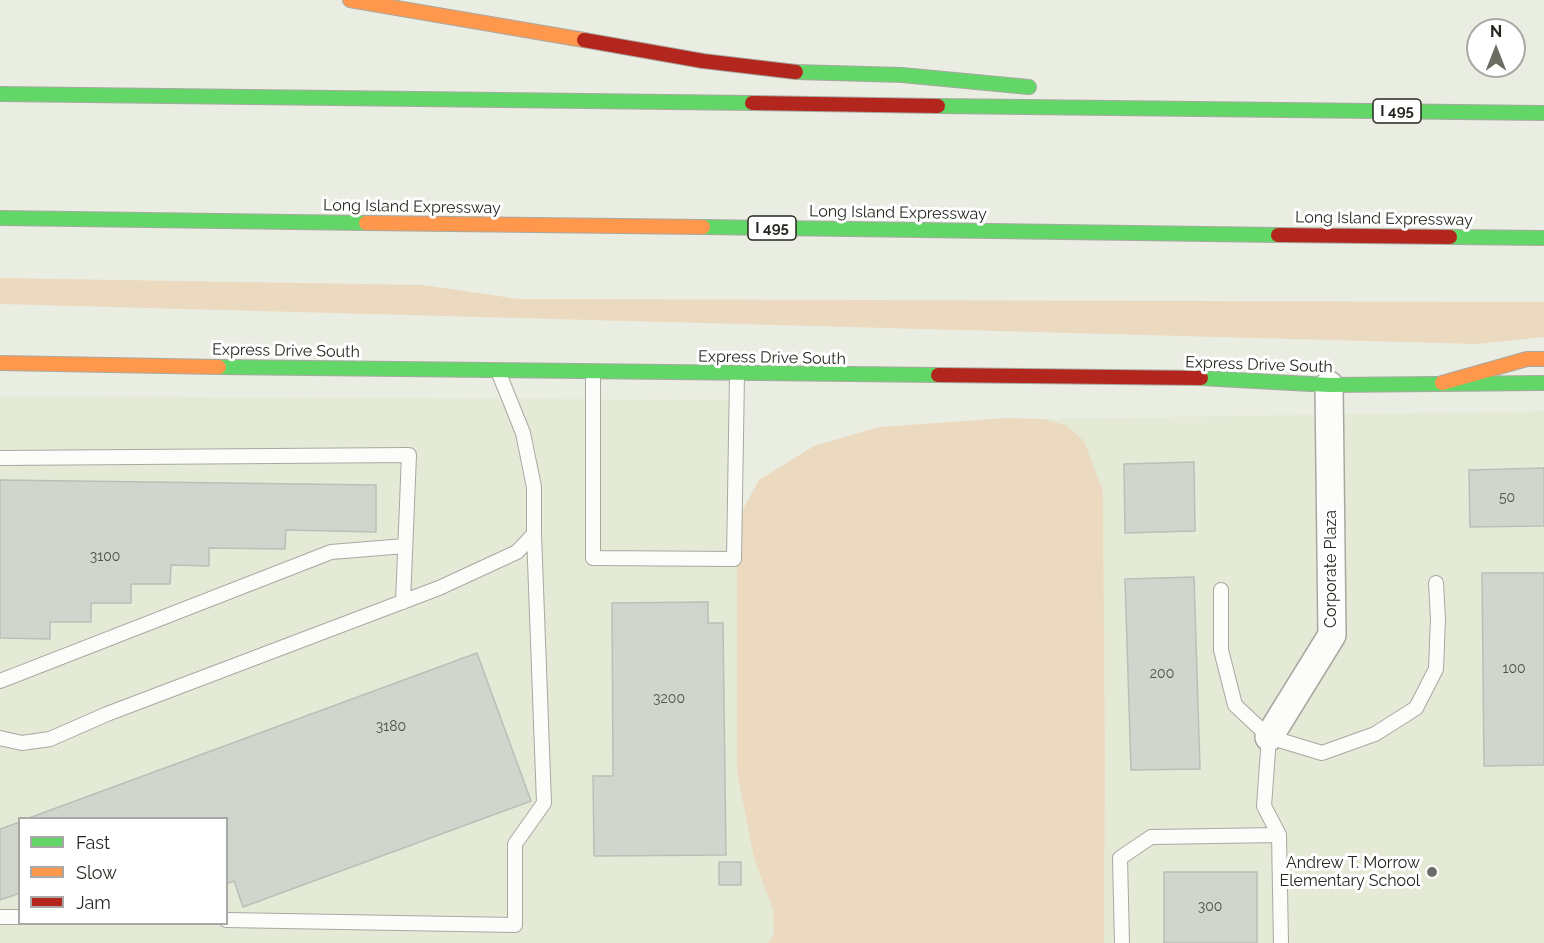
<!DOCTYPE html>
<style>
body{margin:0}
#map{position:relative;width:1544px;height:943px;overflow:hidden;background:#eaede2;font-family:Raleway,sans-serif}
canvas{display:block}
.legend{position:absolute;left:18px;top:817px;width:210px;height:108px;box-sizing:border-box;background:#fff;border:2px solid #a8a9a6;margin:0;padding:8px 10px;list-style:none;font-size:18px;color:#262820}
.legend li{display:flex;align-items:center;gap:12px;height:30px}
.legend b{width:30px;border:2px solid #a8a9a6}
.north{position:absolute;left:1466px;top:18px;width:60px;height:60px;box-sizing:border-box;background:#fff;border:2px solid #a8a9a6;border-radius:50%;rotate:0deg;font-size:16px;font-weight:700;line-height:24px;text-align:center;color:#262820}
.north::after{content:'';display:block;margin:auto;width:21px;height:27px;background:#6b6d64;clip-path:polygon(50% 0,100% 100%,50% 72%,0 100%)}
</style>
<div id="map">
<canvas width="1544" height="943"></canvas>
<ul class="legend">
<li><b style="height:8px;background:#63d668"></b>Fast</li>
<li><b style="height:8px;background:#ff974d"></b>Slow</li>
<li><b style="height:8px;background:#b3261e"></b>Jam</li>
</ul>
<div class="north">N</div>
</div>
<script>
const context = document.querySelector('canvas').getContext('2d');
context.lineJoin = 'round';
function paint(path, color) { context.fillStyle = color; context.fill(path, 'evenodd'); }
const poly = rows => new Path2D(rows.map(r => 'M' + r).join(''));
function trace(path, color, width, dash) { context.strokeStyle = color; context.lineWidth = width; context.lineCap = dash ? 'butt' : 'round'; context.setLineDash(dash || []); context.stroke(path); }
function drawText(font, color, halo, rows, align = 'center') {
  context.font = font + ' Raleway,sans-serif'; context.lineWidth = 6; context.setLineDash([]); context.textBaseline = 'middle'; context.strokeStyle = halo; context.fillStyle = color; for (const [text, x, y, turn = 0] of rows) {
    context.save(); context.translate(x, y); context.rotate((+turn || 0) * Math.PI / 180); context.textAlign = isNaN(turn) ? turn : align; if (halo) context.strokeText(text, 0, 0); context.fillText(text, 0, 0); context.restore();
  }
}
const built = poly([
 [0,396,737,400,737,772,784,943,0,943],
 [20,818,226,818,226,924,20,924],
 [1544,411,1544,943,1104,943,1105,760,1103,491,1043,419]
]);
const green = poly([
 [0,278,423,285,519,299,1544,302,1544,337,1477,344,0,304],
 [1007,418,1043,419,1066,425,1084,441,1103,491,1105,760,1104,943,768,943,774,935,773,910,754,858,737,772,737,551,742,511,759,480,814,446,879,427]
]);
const building = poly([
 [1194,462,1195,531,1125,533,1124,464,1194,462],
 [1544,468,1544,526,1470,527,1469,470,1544,468],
 [0,480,376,485,376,532,286,530,285,549,209,548,209,566,171,565,170,584,131,584,131,603,91,603,91,622,50,622,50,639,0,638,0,480],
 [1482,573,1544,573,1544,765,1484,766,1482,573],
 [1194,577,1200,769,1131,770,1125,579,1194,577],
 [708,602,708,623,723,623,726,855,594,856,593,776,613,776,612,603,708,602],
 [477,653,531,801,243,907,234,881,226,884,226,818,29,818,477,653],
 [20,822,20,893,0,900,0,829,20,822],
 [719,862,741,862,741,885,719,885,719,862],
 [1164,872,1257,872,1257,943,1164,943,1164,872]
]);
const lane = poly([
 [593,372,593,558,734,559,737,374],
 [0,458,409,455,403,602],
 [1221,590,1221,650,1235,705,1269,737,1322,753,1375,734,1416,708,1436,669,1438,619,1436,583],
 [0,681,331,552,405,546],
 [1269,737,1264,806,1279,835,1281,943],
 [0,738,22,743,50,739,107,714,439,588,517,552,534,534,534,487,523,433,498,371],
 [0,917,20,917],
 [226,920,515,925,515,844,544,803,534,534],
 [1122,943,1120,858,1151,837,1279,835]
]);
const street = poly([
 [1269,737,1332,635,1329,385]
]);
const fast = poly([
 [796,72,902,75,1029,87],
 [0,94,752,103],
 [938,106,1544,113],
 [0,218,366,223],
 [703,227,1278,235],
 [1450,237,1544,238],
 [219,367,938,375],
 [1201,378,1329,385,1544,383]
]);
const slow = poly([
 [350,0,584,40],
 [366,223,703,227],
 [0,363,219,367],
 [1442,383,1527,359,1544,359]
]);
const jam = poly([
 [584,40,703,61,796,72],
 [752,103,938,106],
 [1278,235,1450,237],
 [938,375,1201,378]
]);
const markers = [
 [1432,872,6,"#6b6d64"]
];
const numberNames = [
 ["50",1507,498],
 ["3100",105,557],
 ["100",1514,669],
 ["200",1162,674],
 ["3200",669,699],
 ["3180",391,727],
 ["300",1210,907]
];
const shields = [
 [1397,111,48],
 [772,228,48]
];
const shieldNames = [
 ["I 495",1397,111],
 ["I 495",772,228]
];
const streetNames = [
 ["Long Island Expressway",412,207,1],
 ["Long Island Expressway",898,213,1],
 ["Long Island Expressway",1384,219,1],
 ["Express Drive South",286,351,1],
 ["Express Drive South",772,358,1],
 ["Express Drive South",1259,365,2],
 ["Corporate Plaza",1331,569,-90]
];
const poiNames = [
 ["Andrew T. Morrow",1420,863],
 ["Elementary School",1420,881]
];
paint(built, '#e4ead6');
paint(green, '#ecdac0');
paint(building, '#d0d5cd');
trace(building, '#bbbfb8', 1.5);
trace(lane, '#a7a9a1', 16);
trace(street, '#a7a9a1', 30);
trace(fast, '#a7a9a1', 16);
trace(slow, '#a7a9a1', 16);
trace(jam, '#a7a9a1', 16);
trace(lane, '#fcfcfb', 14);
trace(street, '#fcfcfb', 27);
trace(fast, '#63d668', 14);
trace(slow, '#ff974d', 14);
trace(jam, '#b3261e', 14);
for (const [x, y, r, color] of markers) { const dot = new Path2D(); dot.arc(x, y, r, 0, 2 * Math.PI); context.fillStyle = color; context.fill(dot); trace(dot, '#fff', 2); }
drawText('14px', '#50534b', null, numberNames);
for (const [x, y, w] of shields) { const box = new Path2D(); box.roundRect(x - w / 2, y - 12, w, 24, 4.5); context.fillStyle = '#fff'; context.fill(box); trace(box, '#262820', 1.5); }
drawText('bold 15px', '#262820', null, shieldNames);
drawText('16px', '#262820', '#fff', streetNames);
drawText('16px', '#262820', '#fff', poiNames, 'right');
</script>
